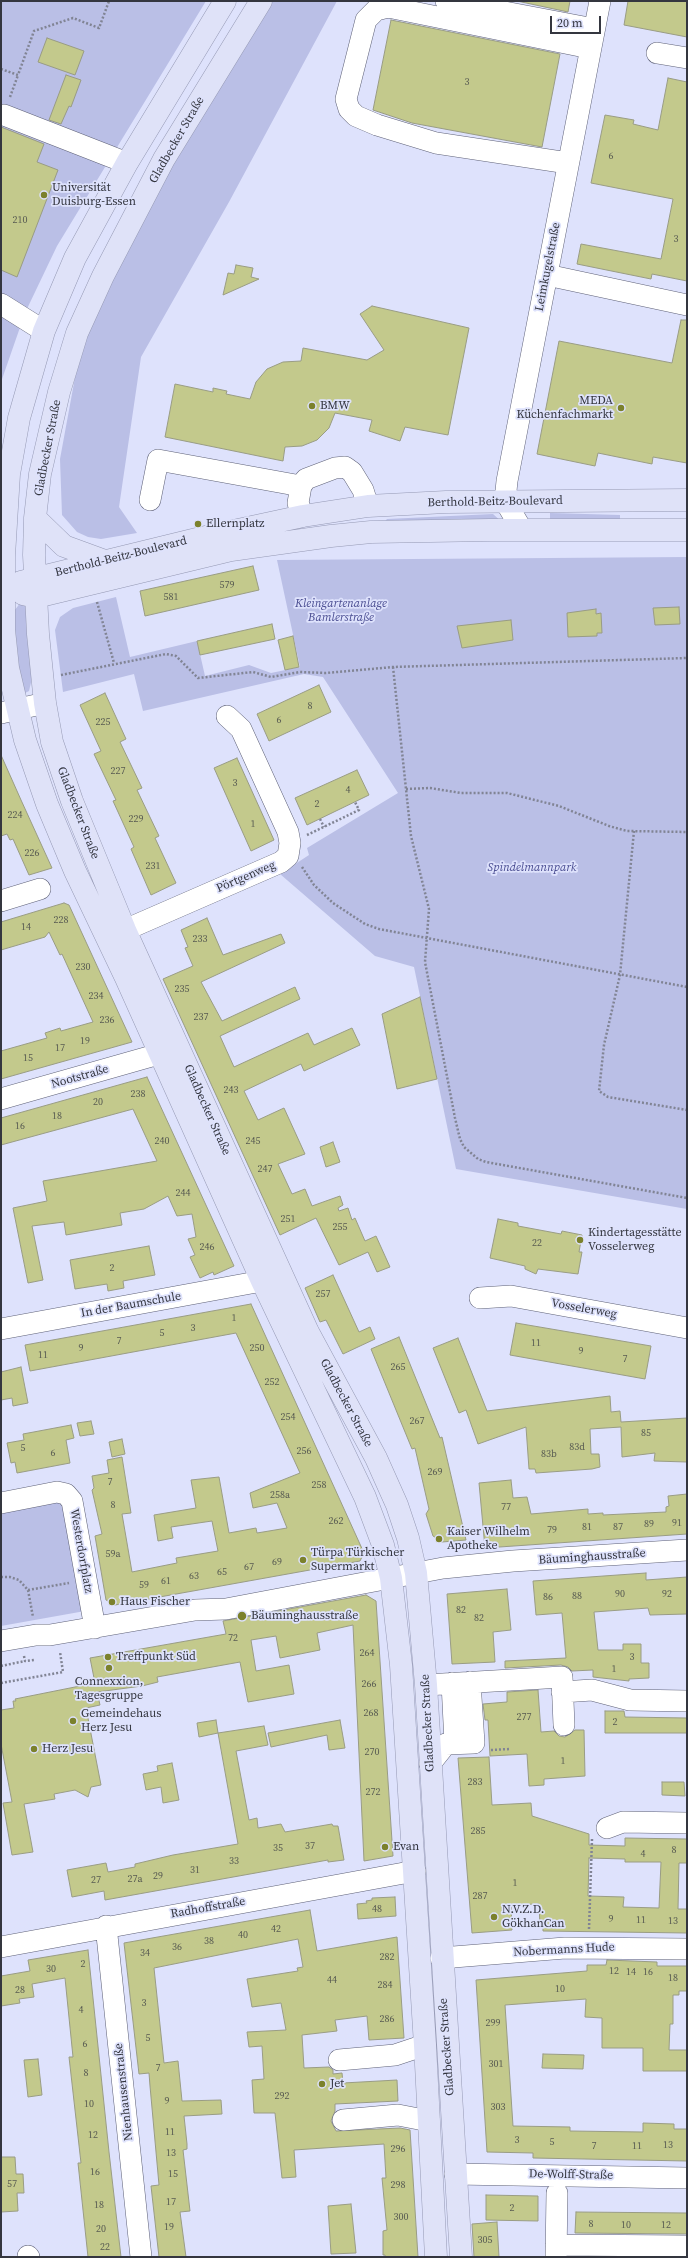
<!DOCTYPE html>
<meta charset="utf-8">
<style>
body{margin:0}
#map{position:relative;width:688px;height:2258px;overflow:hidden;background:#dee2fc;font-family:"Source Serif 4",serif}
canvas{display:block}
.frame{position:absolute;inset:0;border:2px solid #34363f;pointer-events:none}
.scale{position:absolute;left:550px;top:16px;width:51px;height:18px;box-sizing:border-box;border:2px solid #34363f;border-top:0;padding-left:5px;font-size:12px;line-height:14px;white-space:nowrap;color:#34363f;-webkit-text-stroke:3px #dee2fc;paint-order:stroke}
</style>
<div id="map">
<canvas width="688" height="2258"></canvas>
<div class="frame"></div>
<div class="scale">20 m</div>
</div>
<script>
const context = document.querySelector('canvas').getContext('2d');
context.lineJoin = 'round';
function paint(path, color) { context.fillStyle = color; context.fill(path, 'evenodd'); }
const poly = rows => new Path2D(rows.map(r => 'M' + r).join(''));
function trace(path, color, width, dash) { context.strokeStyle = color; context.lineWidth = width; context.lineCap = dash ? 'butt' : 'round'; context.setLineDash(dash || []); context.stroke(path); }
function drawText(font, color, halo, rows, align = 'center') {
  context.font = font + ' "Source Serif 4",serif'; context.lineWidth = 3.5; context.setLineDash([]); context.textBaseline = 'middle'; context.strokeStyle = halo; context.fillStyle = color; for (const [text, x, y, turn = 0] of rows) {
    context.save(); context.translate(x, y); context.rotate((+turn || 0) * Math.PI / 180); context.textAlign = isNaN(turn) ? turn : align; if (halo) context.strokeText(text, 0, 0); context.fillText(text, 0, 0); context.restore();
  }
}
const green = poly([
 [1,1,206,1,57,246,25,313,1,382],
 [264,1,337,1,229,202,141,357,119,507,137,533,101,539,88,537,77,532,62,515,60,459,83,334,107,279],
 [550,513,620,515,620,520,550,524],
 [493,514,504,524,380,527,387,519],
 [687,557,687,1209,456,1169,414,967,375,956,280,874,309,855,307,848,398,793,323,677,304,674,143,711,134,674,63,692,55,630,60,617,73,608,116,597,130,657,197,641,205,676,249,665,271,673,300,667,277,560],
 [25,597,33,674,29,691,23,694,14,640,14,611],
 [58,1499,66,1505,85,1611,1,1626,1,1509]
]);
const building = poly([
 [517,1,570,1,568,12,517,1],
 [628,1,687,1,687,37,624,25,628,1],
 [391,20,560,54,542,147,412,123,373,110,391,20],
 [47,38,84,51,75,75,38,62,47,38],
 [66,75,81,80,71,107,69,106,61,124,49,120,66,75],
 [668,78,687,82,687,281,652,274,651,279,577,264,581,244,661,259,673,199,591,183,605,115,634,120,633,124,658,130,668,78],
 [1,127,44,144,37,162,58,170,17,277,1,270,1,127],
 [236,265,253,268,251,277,259,279,223,295,228,273,234,274,236,265],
 [372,306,469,328,448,435,405,427,400,441,369,431,372,420,335,413,329,428,317,440,302,446,285,447,283,461,165,437,175,384,213,392,213,388,227,391,226,394,250,399,256,382,267,369,283,362,301,361,303,348,367,360,384,350,360,314,372,306],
 [681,320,687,320,687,463,653,457,652,464,598,453,595,466,537,454,559,341,672,363,681,320],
 [253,566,259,590,145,616,140,591,253,566],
 [679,607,680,624,655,625,653,608,679,607],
 [596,609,596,614,601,613,602,633,597,633,597,636,568,637,567,613,596,609],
 [511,620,513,640,462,648,457,626,511,620],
 [272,624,275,639,200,655,197,641,272,624],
 [293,636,299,667,285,670,278,640,293,636],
 [319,685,331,712,269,741,257,714,319,685],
 [105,693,126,739,120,742,142,788,137,790,159,836,155,838,176,883,151,895,131,849,134,847,113,801,116,800,94,754,101,751,80,705,105,693],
 [1,755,21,800,52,868,29,875,13,839,10,840,7,834,1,836,1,755],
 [237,758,274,840,251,851,214,768,237,758],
 [357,770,369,795,307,825,295,798,357,770],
 [64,903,69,905,132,1042,1,1079,1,1051,47,1038,45,1033,60,1028,61,1031,93,1022,62,954,60,955,49,932,45,937,1,950,1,922,64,903],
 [207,918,223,955,281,934,285,943,201,982,222,1021,295,987,300,999,220,1036,234,1067,308,1033,314,1045,352,1028,360,1045,304,1071,301,1064,244,1091,258,1120,284,1108,305,1154,278,1164,292,1194,305,1189,312,1206,340,1196,343,1205,338,1208,339,1211,348,1208,352,1220,355,1218,365,1241,376,1236,390,1267,377,1272,368,1252,339,1265,316,1218,280,1235,163,979,193,966,185,948,188,947,181,930,207,918],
 [420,997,437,1079,397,1089,382,1014,420,997],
 [147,1077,234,1266,214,1275,213,1272,200,1278,190,1257,195,1255,188,1239,196,1237,192,1214,177,1216,168,1196,144,1209,120,1213,122,1225,66,1235,64,1222,32,1226,43,1280,28,1283,13,1208,47,1201,43,1181,157,1161,133,1109,1,1145,1,1118,147,1077],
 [333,1142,340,1162,326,1167,320,1147,333,1142],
 [498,1219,518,1223,518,1226,561,1234,562,1231,582,1235,579,1252,582,1252,578,1274,538,1269,536,1274,525,1269,525,1266,490,1258,498,1219],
 [149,1246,155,1275,123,1281,124,1288,108,1291,107,1284,75,1289,70,1260,149,1246],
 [333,1275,359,1332,370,1327,375,1339,343,1354,326,1320,320,1322,305,1288,333,1275],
 [251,1304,364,1553,360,1561,115,1605,106,1600,95,1536,102,1534,92,1490,94,1488,92,1476,109,1473,107,1460,122,1457,131,1513,122,1514,132,1572,177,1563,176,1558,218,1551,212,1521,171,1527,173,1538,158,1541,154,1515,196,1508,191,1480,219,1477,229,1533,256,1528,257,1533,287,1528,277,1503,253,1508,250,1493,300,1473,236,1333,30,1371,25,1345,251,1304],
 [516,1323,651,1346,645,1379,510,1355,516,1323],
 [399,1337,440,1438,442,1437,466,1540,442,1542,433,1536,426,1514,429,1509,415,1448,412,1449,371,1349,399,1337],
 [458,1338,487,1411,610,1396,611,1412,620,1411,621,1422,687,1418,687,1462,654,1461,655,1453,622,1457,621,1427,590,1429,591,1454,599,1454,600,1467,592,1469,536,1473,535,1469,529,1469,526,1427,478,1444,466,1410,459,1413,433,1348,458,1338],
 [21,1367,28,1403,13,1406,12,1398,1,1400,1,1372,21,1367],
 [91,1421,94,1434,80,1436,77,1423,91,1421],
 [71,1425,74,1438,66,1440,70,1463,17,1473,15,1462,11,1463,7,1443,24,1440,23,1434,71,1425],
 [122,1439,125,1454,112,1457,109,1442,122,1439],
 [511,1480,513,1498,527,1497,531,1514,588,1509,588,1514,603,1513,603,1515,666,1512,666,1507,669,1506,668,1496,687,1494,687,1534,485,1548,479,1483,511,1480],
 [646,1573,646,1580,687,1577,687,1614,650,1615,648,1608,594,1612,598,1650,623,1650,623,1644,641,1644,641,1663,649,1663,649,1678,629,1679,629,1681,593,1677,593,1670,572,1671,568,1667,561,1665,505,1668,505,1661,566,1658,562,1613,536,1615,533,1581,646,1573],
 [507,1589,511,1630,493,1632,495,1662,452,1664,447,1594,507,1589],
 [366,1595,376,1601,393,1856,364,1861,353,1625,317,1633,320,1650,280,1658,276,1636,251,1640,256,1671,289,1665,294,1694,248,1702,240,1662,157,1677,158,1682,142,1686,97,1692,100,1705,86,1708,101,1785,91,1787,88,1797,75,1790,54,1794,55,1799,24,1804,33,1852,12,1855,3,1803,12,1802,1,1744,1,1710,14,1708,13,1701,16,1701,15,1699,95,1683,90,1658,226,1634,223,1621,366,1595],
 [538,1690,541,1732,554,1731,559,1736,565,1737,575,1730,584,1730,585,1776,544,1779,544,1785,529,1786,527,1754,490,1756,488,1720,485,1720,483,1704,507,1702,507,1692,538,1690],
 [605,1711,624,1711,625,1717,687,1718,687,1733,605,1733,605,1711],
 [216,1720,218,1733,199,1737,197,1723,216,1720],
 [340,1720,345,1748,329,1750,327,1735,271,1747,268,1733,340,1720],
 [264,1726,268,1745,236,1751,249,1820,257,1818,258,1828,281,1824,285,1832,332,1824,333,1826,338,1826,344,1860,328,1862,328,1860,105,1900,104,1891,72,1897,67,1870,106,1863,108,1872,135,1867,135,1864,173,1855,238,1844,218,1733,264,1726],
 [489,1757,492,1805,531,1803,532,1816,589,1834,589,1845,625,1846,625,1838,687,1839,687,1863,679,1863,678,1909,687,1909,687,1933,543,1931,543,1925,540,1926,539,1904,511,1905,512,1930,472,1933,458,1758,489,1757],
 [589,1858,625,1859,625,1862,661,1862,659,1908,623,1907,624,1897,588,1896,589,1858],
 [172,1763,179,1800,163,1803,161,1787,146,1790,143,1774,158,1771,157,1766,172,1763],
 [662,1782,684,1782,685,1796,662,1795,662,1782],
 [395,1897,396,1916,358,1919,357,1904,367,1903,366,1901,372,1900,372,1898,395,1897],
 [310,1910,317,1951,397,1937,404,2038,369,2040,367,2016,335,2020,337,2031,302,2035,304,2068,329,2067,333,2070,333,2074,342,2073,343,2083,397,2080,398,2101,335,2104,335,2111,331,2121,336,2131,400,2128,410,2130,418,2257,385,2257,385,2255,383,2255,383,2231,387,2230,382,2178,386,2178,384,2144,294,2150,296,2177,282,2178,275,2113,254,2113,252,2080,264,2079,262,2046,249,2047,247,2032,286,2030,281,2003,252,2007,247,1979,298,1971,297,1968,303,1967,298,1939,154,1968,164,2063,178,2061,182,2101,221,2100,222,2114,184,2116,187,2144,187,2149,183,2150,190,2211,180,2212,186,2257,159,2257,151,2186,159,2185,150,2086,149,2073,139,2074,124,1943,310,1910],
 [88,1950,109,2152,121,2257,88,2257,78,2163,81,2163,69,2057,73,2057,65,1978,32,1984,34,1997,19,1999,20,2003,1,2006,1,1976,30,1971,28,1960,88,1950],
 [607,1960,657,1962,657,1966,687,1966,687,1991,679,1991,679,1995,673,1995,673,2024,670,2024,669,2050,687,2050,687,2071,643,2071,643,2048,602,2048,602,2018,585,2017,586,1999,505,2005,513,2126,570,2127,570,2131,643,2132,643,2123,674,2124,674,2129,687,2129,687,2161,533,2158,533,2153,487,2152,476,1980,587,1971,587,1965,606,1965,607,1960],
 [543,2054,584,2055,583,2069,542,2068,543,2054],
 [38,2059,42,2095,28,2097,24,2060,38,2059],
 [1,2157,15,2157,16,2174,23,2174,24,2193,17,2193,18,2211,1,2212,1,2157],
 [486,2195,538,2196,538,2221,486,2220,486,2195],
 [351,2204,356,2253,331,2254,328,2206,351,2204],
 [576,2212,687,2213,687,2234,575,2233,576,2212],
 [497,2222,499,2257,474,2257,472,2224,497,2222]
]);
const path = poly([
 [1,69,18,75,34,31,73,18,99,28,109,1],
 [10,97,18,75],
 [97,602,114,663],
 [393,667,411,836,429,909,425,962,455,1118,460,1139,464,1147,478,1159,486,1162,687,1198],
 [61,675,166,654,176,656,198,678,253,672,271,677,300,672,326,673,393,667,687,658],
 [406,789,430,788,461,793,507,793,559,806,609,826,627,831,687,832],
 [320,819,324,827],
 [634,831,620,975,604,1045,599,1091,608,1097,687,1110],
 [307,835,359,810,355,802],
 [302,867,314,885,333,903,365,924,379,929,687,987],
 [1,1577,10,1577,19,1580,28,1590,33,1617],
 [28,1590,69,1583],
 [24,1656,25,1661,34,1660],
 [1,1666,25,1661],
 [1,1683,63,1672,60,1652],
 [491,1750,510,1749],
 [589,1929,592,1839]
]);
const minor = poly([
 [446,1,594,29],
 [657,53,687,58],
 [4,115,127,163],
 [568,163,436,143,377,125,356,116,349,109,346,99,366,20,376,10,388,7,590,48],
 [547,275,687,305],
 [1,304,44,331],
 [150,500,158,460,301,486],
 [303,516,298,503,301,486,306,479,335,468,345,467,352,472,363,490,368,506],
 [522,530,505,501,507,481,600,1],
 [1,713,45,703],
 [1,901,40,889],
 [125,930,281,862,288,856,290,843,288,832,241,729,227,716],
 [1,1099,159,1054],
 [480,1298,511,1296,687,1328],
 [1,1329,262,1281],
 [1,1503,57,1492,66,1494,72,1501,95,1628],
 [1,1641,36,1635,50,1635,195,1610,226,1609,443,1568,513,1561,687,1550],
 [452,1683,455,1743],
 [426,1685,562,1677,564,1725],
 [562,1692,592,1690,630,1700,687,1701],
 [430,1764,446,1744,474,1743,470,1682],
 [607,1828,623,1822,687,1823],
 [106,1926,141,2257],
 [1,1947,415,1871],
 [441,1958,565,1948,687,1949],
 [339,2060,395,2055,425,2045],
 [343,2120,398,2115,429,2121],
 [455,2174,687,2178],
 [556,2245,687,2246],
 [28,2256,29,2257],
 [556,2257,557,2193]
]);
const major = poly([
 [225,1,127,163,75,258,44,331,19,418,9,474,4,556,4,630,8,668,25,740,47,804,75,871,126,978,262,1281,365,1497,383,1545,391,1578,401,1665,425,2045,436,2257],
 [261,1,164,159,103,276,77,333,59,392,40,474,35,518,34,555,38,634,45,703,52,742,72,801,125,930,308,1332,376,1458,397,1505,408,1538,416,1573,426,1685,461,2257],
 [35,518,64,546,105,561],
 [21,582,201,538,303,516,368,506,446,502,687,500],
 [23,594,36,597,231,550,331,536,371,532,490,530,687,530]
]);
const markers = [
 [44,195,4,"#7b812c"],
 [312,406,4,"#7b812c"],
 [621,408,4,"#7b812c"],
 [198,524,4,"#7b812c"],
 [580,1240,4,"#7b812c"],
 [439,1539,4,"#7b812c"],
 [303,1560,4,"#7b812c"],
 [112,1602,4,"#7b812c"],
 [242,1616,5,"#7b812c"],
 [108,1657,4,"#7b812c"],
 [109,1668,4,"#7b812c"],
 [73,1721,4,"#7b812c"],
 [34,1749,4,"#7b812c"],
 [385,1847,4,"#7b812c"],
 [494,1917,4,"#7b812c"],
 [322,2084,4,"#7b812c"]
];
const numberNames = [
 ["3",467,82],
 ["6",611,156],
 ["210",20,220],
 ["3",676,239],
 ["579",227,585],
 ["581",171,597],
 ["8",310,706],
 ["6",279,720],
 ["225",103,722],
 ["227",118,771],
 ["3",235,783],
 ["4",348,790],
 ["2",317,804],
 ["224",15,815],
 ["229",136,819],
 ["1",253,824],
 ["226",32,853],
 ["231",153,866],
 ["228",61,920],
 ["14",26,927],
 ["233",200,939],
 ["230",83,967],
 ["235",182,989],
 ["234",96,996],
 ["237",201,1017],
 ["236",107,1020],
 ["19",85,1041],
 ["17",60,1048],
 ["15",28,1058],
 ["243",231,1090],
 ["238",138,1094],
 ["20",98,1102],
 ["18",57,1116],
 ["16",20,1126],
 ["240",162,1141],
 ["245",253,1141],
 ["247",265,1169],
 ["244",183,1193],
 ["251",288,1219],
 ["255",340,1227],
 ["22",537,1243],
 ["246",207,1247],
 ["2",112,1268],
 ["257",323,1294],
 ["1",234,1318],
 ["3",193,1328],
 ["5",162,1333],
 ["7",119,1341],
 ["11",536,1343],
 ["9",81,1348],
 ["250",257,1348],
 ["9",581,1351],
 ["11",43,1355],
 ["7",625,1359],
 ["265",398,1367],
 ["252",272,1382],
 ["254",288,1417],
 ["267",417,1421],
 ["85",646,1433],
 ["83d",577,1447],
 ["5",23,1448],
 ["256",304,1451],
 ["6",53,1453],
 ["83b",549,1454],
 ["269",435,1472],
 ["7",110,1482],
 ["258",319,1485],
 ["258a",280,1495],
 ["8",113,1505],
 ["77",506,1507],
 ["262",336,1521],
 ["91",677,1523],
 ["89",649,1524],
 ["81",587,1527],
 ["87",618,1527],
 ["79",552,1530],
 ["59a",113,1554],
 ["69",277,1562],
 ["67",249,1567],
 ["65",222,1572],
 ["63",194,1576],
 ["61",166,1581],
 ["59",144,1585],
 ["90",620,1594],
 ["92",667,1594],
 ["88",577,1596],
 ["86",548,1597],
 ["82",461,1610],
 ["82",479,1618],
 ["72",233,1638],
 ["264",367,1653],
 ["3",632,1657],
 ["1",614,1669],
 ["266",369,1684],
 ["268",371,1713],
 ["277",524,1717],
 ["2",615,1722],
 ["270",372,1752],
 ["1",563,1761],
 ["283",475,1782],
 ["272",373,1792],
 ["285",478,1831],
 ["37",310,1846],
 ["35",278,1848],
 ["8",674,1850],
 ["4",643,1854],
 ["33",234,1861],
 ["31",195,1870],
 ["29",158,1876],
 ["27a",135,1879],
 ["27",96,1880],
 ["1",515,1883],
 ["287",480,1896],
 ["48",377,1909],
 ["9",611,1919],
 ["11",641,1920],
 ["13",673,1921],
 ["42",276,1929],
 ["40",243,1935],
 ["38",209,1941],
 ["36",177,1947],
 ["34",145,1953],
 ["282",387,1957],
 ["2",83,1964],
 ["30",51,1969],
 ["12",614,1971],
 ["14",631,1972],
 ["16",648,1972],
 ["18",673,1978],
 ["44",332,1980],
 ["284",385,1985],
 ["10",560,1989],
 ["28",20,1990],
 ["3",144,2003],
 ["4",81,2010],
 ["286",387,2019],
 ["299",493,2023],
 ["5",148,2038],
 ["6",85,2044],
 ["301",496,2064],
 ["7",158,2068],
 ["8",86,2073],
 ["292",282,2096],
 ["9",167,2101],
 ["10",89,2104],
 ["303",498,2107],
 ["11",170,2132],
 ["12",93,2135],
 ["3",517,2140],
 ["5",552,2142],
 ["13",668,2145],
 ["7",594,2146],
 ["11",637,2146],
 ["296",398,2149],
 ["13",171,2153],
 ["16",95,2172],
 ["15",173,2174],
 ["57",12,2184],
 ["298",398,2185],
 ["17",171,2202],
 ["18",99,2205],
 ["2",512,2208],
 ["300",401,2217],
 ["8",591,2224],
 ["10",626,2225],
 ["12",666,2225],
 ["19",169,2227],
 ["20",101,2229],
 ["305",485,2240],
 ["22",105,2247]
];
const streetNames = [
 ["Gladbecker Straße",177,140,-60],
 ["Leimkugelstraße",548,267,-79],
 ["Gladbecker Straße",48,448,-79],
 ["Berthold-Beitz-Boulevard",495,502,-1],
 ["Berthold-Beitz-Boulevard",121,557,-14],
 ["Gladbecker Straße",78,813,69],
 ["Pörtgenweg",246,877,-23],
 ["Nootstraße",80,1077,-16],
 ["Gladbecker Straße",207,1110,66],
 ["In der Baumschule",131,1305,-10],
 ["Vosselerweg",584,1309,10],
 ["Gladbecker Straße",346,1403,62],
 ["Westerdorfplatz",81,1551,80],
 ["Bäuminghausstraße",592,1557,-4],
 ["Gladbecker Straße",428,1723,-93],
 ["Radhoffstraße",208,1908,-10],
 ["Nobermanns Hude",564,1950,-3],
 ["Gladbecker Straße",447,2047,-94],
 ["Nienhausenstraße",124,2092,-96],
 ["De-Wolff-Straße",571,2175,1]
];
const poiNames = [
 ["Universität",52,188],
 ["Duisburg-Essen",52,202],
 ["MEDA",613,401,"right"],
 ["Küchenfachmarkt",613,415,"right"],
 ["BMW",320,406],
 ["Ellernplatz",206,524],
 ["Kindertagesstätte",588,1233],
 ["Vosselerweg",588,1247],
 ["Kaiser Wilhelm",447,1532],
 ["Apotheke",447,1546],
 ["Türpa Türkischer",311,1553],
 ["Supermarkt",311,1567],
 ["Haus Fischer",120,1602],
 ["Bäuminghausstraße",251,1616],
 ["Treffpunkt Süd",116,1657],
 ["Connexxion,",109,1682,"center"],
 ["Tagesgruppe",109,1696,"center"],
 ["Gemeindehaus",81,1714],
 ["Herz Jesu",81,1728],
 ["Herz Jesu",42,1749],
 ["Evan",393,1847],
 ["N.V.Z.D.",502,1910],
 ["GökhanCan",502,1924],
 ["Jet",330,2084]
];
const parkNames = [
 ["Kleingartenanlage",341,604],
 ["Bamlerstraße",341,618],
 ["Spindelmannpark",532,868]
];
paint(green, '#babfe6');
paint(building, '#c3c98c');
trace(building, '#999c84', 1);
trace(minor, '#5f6278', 22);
trace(major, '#9599b4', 23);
trace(path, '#818494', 2.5, [2, 2]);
trace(minor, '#fff', 21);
trace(major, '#dfe2f8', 22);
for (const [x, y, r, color] of markers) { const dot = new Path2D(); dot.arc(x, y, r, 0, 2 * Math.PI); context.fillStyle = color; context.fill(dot); trace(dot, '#dee2fc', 1.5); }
drawText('10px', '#585b52', null, numberNames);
drawText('12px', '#34363f', '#dee2fc', streetNames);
drawText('12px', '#34363f', '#dee2fc', poiNames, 'left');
drawText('italic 12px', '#484b90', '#dee2fc', parkNames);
</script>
